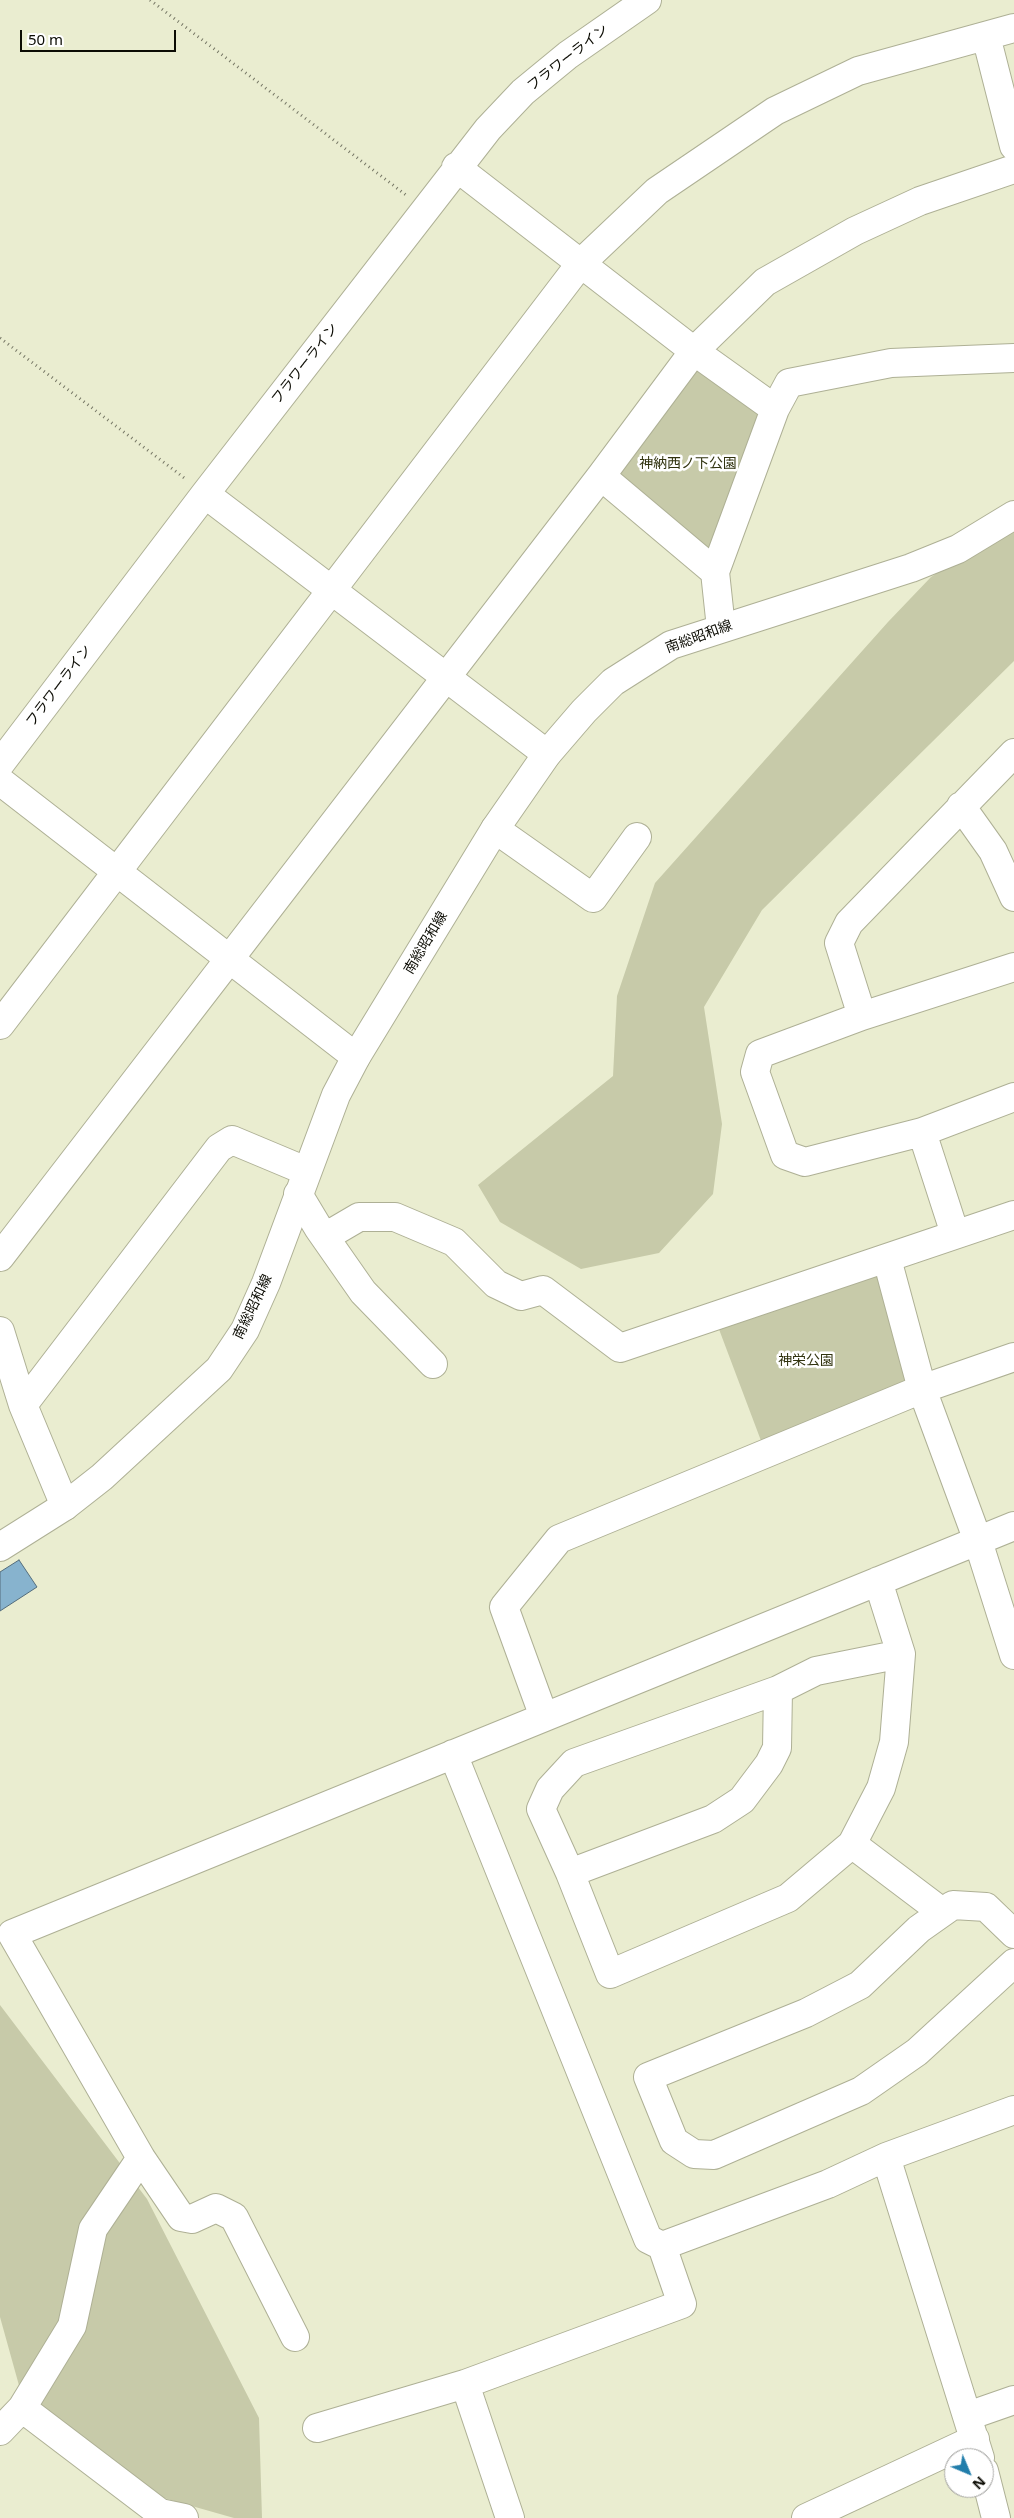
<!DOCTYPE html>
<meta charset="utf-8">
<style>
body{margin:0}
#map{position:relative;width:1014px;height:2518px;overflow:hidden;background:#eaedd0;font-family:"Noto Sans",sans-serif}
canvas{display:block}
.north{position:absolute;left:944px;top:2448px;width:50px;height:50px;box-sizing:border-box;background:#fff;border:1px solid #9e9e9b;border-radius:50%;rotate:135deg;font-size:14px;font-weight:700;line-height:20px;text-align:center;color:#0c0c04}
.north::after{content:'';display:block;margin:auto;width:18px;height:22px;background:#227eab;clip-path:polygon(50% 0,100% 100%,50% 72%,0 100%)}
.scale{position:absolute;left:20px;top:30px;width:156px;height:22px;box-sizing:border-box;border:2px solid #0c0c04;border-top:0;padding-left:6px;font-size:15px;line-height:18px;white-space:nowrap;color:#0c0c04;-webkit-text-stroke:4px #fff;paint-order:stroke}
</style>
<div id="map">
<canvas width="1014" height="2518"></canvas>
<div class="north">N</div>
<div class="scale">50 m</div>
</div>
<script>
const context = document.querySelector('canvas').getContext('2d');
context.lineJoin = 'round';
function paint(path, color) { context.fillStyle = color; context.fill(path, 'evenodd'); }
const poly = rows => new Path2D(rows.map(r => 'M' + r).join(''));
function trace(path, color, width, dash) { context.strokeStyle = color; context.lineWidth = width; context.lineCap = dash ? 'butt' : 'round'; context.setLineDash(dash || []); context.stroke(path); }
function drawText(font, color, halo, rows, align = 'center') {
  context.font = font + ' "Noto Sans","Noto Sans JP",sans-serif'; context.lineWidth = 5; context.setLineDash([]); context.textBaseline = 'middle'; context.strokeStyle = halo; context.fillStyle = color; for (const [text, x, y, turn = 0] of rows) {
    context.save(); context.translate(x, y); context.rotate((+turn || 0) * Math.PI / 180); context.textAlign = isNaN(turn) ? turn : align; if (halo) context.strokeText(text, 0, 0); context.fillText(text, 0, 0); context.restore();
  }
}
const green = poly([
 [696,364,764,412,711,556,613,475],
 [1014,522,1014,661,762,910,704,1007,722,1124,713,1194,659,1253,581,1269,500,1222,478,1185,613,1076,617,996,655,883,888,622,931,577],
 [887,1259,922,1389,766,1454,714,1316],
 [0,2005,147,2199,259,2418,262,2518,234,2518,132,2489,20,2389,0,2317]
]);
const building = poly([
 [19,1560,37,1587,0,1611,0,1572,19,1560]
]);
const path = poly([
 [150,0,406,195],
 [0,338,187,480]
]);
const minor = poly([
 [986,36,1014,146],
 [456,167,694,351,775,409],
 [601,476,715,572],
 [205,494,547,754],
 [721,628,715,572,775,409,789,383,891,363,1014,358],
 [0,764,205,494,488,129,523,92,568,55,647,0],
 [0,781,356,1057],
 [961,806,993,851,1014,897],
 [495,829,593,898,637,837],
 [1014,967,862,1016,760,1054,755,1072,785,1155,805,1162,922,1132,1014,1097],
 [862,1016,839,943,849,923,1014,753],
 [0,1025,581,263,657,191,775,111,858,71,1014,28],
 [922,1132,955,1234],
 [298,1194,319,1229,330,1234,359,1217,395,1217,454,1242,496,1284,521,1296,543,1290,620,1348,1014,1215],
 [319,1229,363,1292,433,1364],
 [0,1257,601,476,694,351,765,282,855,231,920,201,1014,169],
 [887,1259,922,1389,978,1541,1014,1655],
 [0,1331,23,1405,65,1506],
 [23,1405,219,1148,232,1140,306,1171],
 [778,1690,574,1763,550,1789,541,1809,570,1873,610,1974,788,1898,852,1844,881,1788,894,1742,901,1654,878,1581],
 [544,1717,504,1607,559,1539,922,1389,1014,1357],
 [453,1754,648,2239,662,2246,828,2184,886,2157],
 [852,1844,942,1912],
 [570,1873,713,1819,742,1800,769,1764,777,1748,778,1690,816,1671,901,1654],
 [1014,1934,986,1907,953,1905,919,1929,860,1985,806,2013,648,2077,674,2141,694,2154,714,2155,861,2091,917,2052,1014,1963],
 [295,2337,234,2217,216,2208,192,2219,181,2217,141,2158,12,1934,1014,1526],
 [22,2408,72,2326,93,2229,141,2158],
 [968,2416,1014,2400],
 [317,2428,465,2384],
 [0,2431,22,2408,160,2513,184,2518],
 [980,2458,886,2157,1014,2110],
 [984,2471,996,2518],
 [510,2518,465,2384,682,2304,662,2246],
 [806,2518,975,2439]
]);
const major = poly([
 [0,1547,65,1506,102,1477,219,1369,245,1330,266,1283,336,1095,356,1057,495,829,547,754,584,711,613,682,671,645,911,568,958,549,1014,515]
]);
const streetNames = [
 ["フラワーライン",568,58,-38],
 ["フラワーライン",305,364,-52],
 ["南総昭和線",699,637,-20],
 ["フラワーライン",59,686,-53],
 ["南総昭和線",426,943,-59],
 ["南総昭和線",253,1307,-64]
];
const parkNames = [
 ["神納西ノ下公園",688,464],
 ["神栄公園",806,1361]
];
paint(green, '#c7caa9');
paint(building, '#87b3ce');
trace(building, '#546d7c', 1);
trace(minor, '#aeb095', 30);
trace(major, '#aeb095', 30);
trace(path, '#767765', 3, [1, 4]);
trace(minor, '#fff', 28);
trace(major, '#fff', 28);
drawText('14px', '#0c0c04', '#fff', streetNames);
drawText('14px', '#31330f', '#fff', parkNames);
</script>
